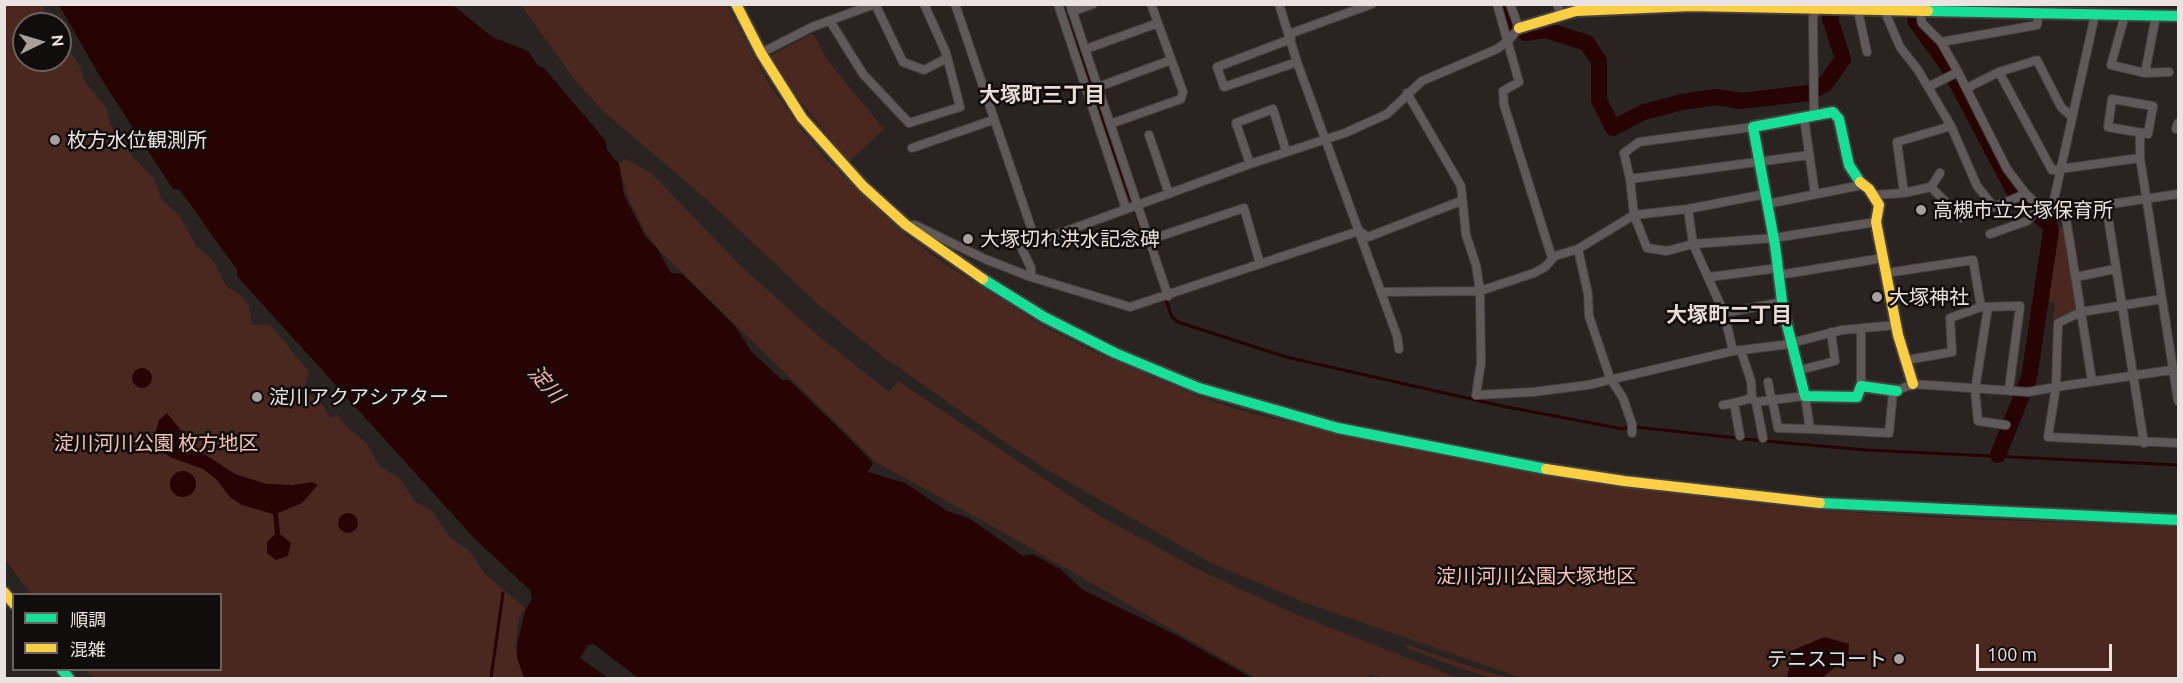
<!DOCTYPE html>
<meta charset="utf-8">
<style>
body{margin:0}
#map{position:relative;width:2183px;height:683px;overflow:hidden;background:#292322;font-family:Ubuntu,"Noto Sans JP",sans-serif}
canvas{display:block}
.frame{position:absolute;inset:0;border:6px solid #eae3e1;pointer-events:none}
.legend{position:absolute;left:12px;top:593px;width:210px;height:78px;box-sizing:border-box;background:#110d0c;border:2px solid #686361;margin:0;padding:8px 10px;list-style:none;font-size:18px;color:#eae3e1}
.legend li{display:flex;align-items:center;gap:12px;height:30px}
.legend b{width:30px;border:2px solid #686361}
.north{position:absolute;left:12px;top:12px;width:60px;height:60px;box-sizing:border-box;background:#110d0c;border:2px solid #686361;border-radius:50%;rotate:85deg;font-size:16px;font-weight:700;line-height:24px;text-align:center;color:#eae3e1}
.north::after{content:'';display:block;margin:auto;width:21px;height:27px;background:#a6a09e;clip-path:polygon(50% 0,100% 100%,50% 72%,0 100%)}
.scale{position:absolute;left:1976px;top:644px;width:136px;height:27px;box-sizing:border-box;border:3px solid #eae3e1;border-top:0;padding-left:8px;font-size:18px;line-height:21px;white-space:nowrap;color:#eae3e1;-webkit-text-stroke:4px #110d0c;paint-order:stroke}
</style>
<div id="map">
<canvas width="2183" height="683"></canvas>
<div class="frame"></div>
<ul class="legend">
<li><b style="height:8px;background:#16e098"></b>順調</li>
<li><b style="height:8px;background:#ffcf43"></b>混雑</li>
</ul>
<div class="north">N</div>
<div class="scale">100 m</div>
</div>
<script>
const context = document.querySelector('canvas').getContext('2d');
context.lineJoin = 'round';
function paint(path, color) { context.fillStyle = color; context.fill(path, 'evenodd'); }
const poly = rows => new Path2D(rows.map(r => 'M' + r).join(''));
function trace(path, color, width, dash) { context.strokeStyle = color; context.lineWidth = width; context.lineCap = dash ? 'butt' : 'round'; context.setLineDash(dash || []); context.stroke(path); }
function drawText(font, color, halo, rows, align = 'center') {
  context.font = font + ' Ubuntu,"Noto Sans JP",sans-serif'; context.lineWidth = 5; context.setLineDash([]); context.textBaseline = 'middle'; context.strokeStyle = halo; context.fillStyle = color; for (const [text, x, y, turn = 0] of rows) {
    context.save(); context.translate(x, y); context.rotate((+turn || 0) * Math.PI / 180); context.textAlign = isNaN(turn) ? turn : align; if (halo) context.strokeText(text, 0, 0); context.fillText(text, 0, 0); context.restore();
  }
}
const green = poly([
 [5,5,42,5,53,24,24,24,24,60,60,60,60,36,80,67,85,82,107,109,110,124,124,137,132,156,154,179,162,200,179,215,196,246,213,260,226,286,242,296,249,306,252,325,270,324,309,372,304,391,322,404,331,418,337,414,347,427,366,443,379,465,401,480,415,502,431,510,449,536,469,551,485,574,525,608,519,618,515,648,526,678,93,678,86,670,220,670,220,594,31,594,5,559],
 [521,5,727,5,767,81,801,129,827,160,900,230,942,262,1045,327,1092,351,1195,395,1243,411,1350,437,1495,466,1705,498,1817,510,1947,518,2178,527,2178,678,1522,678,1306,603,1209,562,1053,473,1009,445,881,355,819,305,704,197,603,111,575,80],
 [811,34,815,36,828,61,884,129,849,162,798,98,771,56],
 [625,159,651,173,743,268,821,338,889,392,898,381,1097,514,1195,568,1290,612,1456,677,1384,678,1367,674,1371,678,1256,678,1008,535,876,462,657,248,645,232,627,195,619,164],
 [2065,227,2078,306,2076,310,2053,319,2055,303,2044,301,2054,228],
 [1405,644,1481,670,1510,678,1492,678,1459,668,1407,648]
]);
const water = poly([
 [59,5,453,5,492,37,528,51,538,66,544,68,605,140,607,150,619,164,624,195,645,236,657,248,671,273,682,274,735,326,751,351,782,380,789,380,845,434,873,463,868,472,905,483,947,511,969,518,1023,556,1033,554,1060,569,1083,590,1174,634,1252,678,638,678,594,644,588,645,580,658,608,678,524,678,517,658,517,645,525,611,532,599,530,590,475,539,237,276,237,270,180,190,173,189,102,80],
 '132 378a10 10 0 1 1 20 0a10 10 0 1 1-20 0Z',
 [167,413,195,448,235,474,267,484,293,485,312,482,318,485,302,503,278,513,280,534,291,543,288,556,276,560,267,553,267,542,275,534,273,514,242,505,230,497,215,478,203,469,170,457,159,448,156,431,159,420],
 '170 484a13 13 0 1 1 26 0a13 13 0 1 1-26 0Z',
 '338 523a10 10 0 1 1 20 0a10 10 0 1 1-20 0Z',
 [1825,637,1849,644,1848,656,1822,678,1787,678,1793,650]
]);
const stream = poly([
 [1062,4,1151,257],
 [1165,297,1172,317,1178,322,1286,357,1502,406,1623,429,1629,427],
 [1636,427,1737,438],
 [1743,439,1866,450,2178,465],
 [491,678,503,593]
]);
const river = poly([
 [1504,4,1511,23,1526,33,1546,30,1587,43,1599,61,1599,100,1613,128,1644,112,1682,102,1716,97,1741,101,1809,93,1825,84,1843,59,1830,19,1834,4],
 [1915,20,1949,68,2013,189,2020,200,2049,224,2051,231,2029,378,1998,455]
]);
const street = poly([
 [955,4,1036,242],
 [1058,4,1126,209],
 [1070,4,1168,296],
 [1279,4,1297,62,1397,336,1399,349],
 [1497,4,1519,82,1503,91,1504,105,1552,258],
 [1557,4,1561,15],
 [1858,11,1867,52],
 [1072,12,1093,4],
 [1885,12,1900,47,1918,70,1951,126,1977,186,1994,207,2026,194],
 [1920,12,1922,23,1941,42,1958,72,2007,169,2026,194,2043,210,2051,213],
 [2095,15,2051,213,2178,194],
 [2125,15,2111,65,2145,73,2156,16],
 [830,21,863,74,909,123,960,107,946,53,924,4],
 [1289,34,1372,4],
 [1291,39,1217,67,1224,87,1297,62],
 [1941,42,2037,25,2039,13],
 [1086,49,1158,23],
 [761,53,812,27,875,4,903,62,924,70,947,58],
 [1999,72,2052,170,2140,158],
 [2145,73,2169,72],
 [1098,87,1171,60],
 [1928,87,1958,72],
 [1967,88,1999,72,2037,60,2061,107,2072,117],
 [1407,93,1461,186,1466,235,1476,265,1480,291,1481,363,1476,395,1533,392,1588,385,1733,351,1783,345,1842,330,1896,325],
 [2112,99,2153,106,2148,134,2108,127,2112,99],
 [1814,115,1813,17,1816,10],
 [1804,118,1815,194],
 [2178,123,2176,129,2178,129],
 [1110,124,1181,99,1183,92,1151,4],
 [1753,127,1639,142,1624,153,1630,179,1634,215,1647,248,1667,251,1693,244,1774,238,1876,222],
 [2140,133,2140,158,2178,401],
 [1149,135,1169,194],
 [912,148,993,120],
 [1250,164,1236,123,1273,109,1286,151],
 [1630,179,1809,155],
 [1931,187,1940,173],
 [1904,193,1931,187,1961,218],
 [1873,195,1904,193,1897,142,1951,126],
 [1767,204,1862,185],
 [2106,205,2144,443],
 [1688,209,1765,194],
 [2065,212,2092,381],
 [906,225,915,225,985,259,1031,277,1130,307,1359,231,1368,237,1461,201],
 [1990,234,2027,221,2040,207],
 [1149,240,1244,208,1260,264],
 [1578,249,1634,215,1688,209,1693,244,1724,313,1733,351],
 [1886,273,1973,260,1981,307],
 [1779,275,1883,258],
 [1031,277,1031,268,1022,249,1026,241,1036,242,1250,164,1345,133,1387,114,1422,81,1497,49,1509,40,1519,28,1510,4],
 [1710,277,1778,268],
 [2076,277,2115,269],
 [1381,292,1480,291,1534,273,1545,267,1555,256,1578,249,1588,294,1589,316,1610,378,1623,398,1632,424,1632,433],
 [1988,307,1975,390,1978,421,2006,425],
 [1724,313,1782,302],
 [1741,351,1751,381,1752,398],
 [1907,360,1952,352,1950,318,1981,307,2020,306,2009,389],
 [2178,369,2056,387,2048,437,2178,443],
 [1800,370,1835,361,1831,332],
 [1768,382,1771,398],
 [1861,386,1861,328],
 [1772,398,1778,428,1810,429],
 [1756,402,1763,438],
 [1723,405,1734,403],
 [1740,436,1734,403,1752,398,1756,402,1805,396,1810,429,1889,433,1893,392,1913,384,2028,392,2056,387,2058,323,2081,312,2162,299]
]);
const fast = poly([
 [1928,11,2178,16],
 [1860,182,1849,165,1839,119,1833,112,1753,127,1775,245,1783,309,1805,396,1857,397,1861,386,1897,391],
 [983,279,1044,317,1115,353,1199,388,1338,428,1546,469],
 [1820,503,2178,520],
 [62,670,69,678]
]);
const slow = poly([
 [736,4,761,53,802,118,863,186,906,225,983,279],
 [1519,28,1576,11,1691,6,1928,11],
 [1860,182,1869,189,1879,205,1876,222,1898,335,1913,384],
 [1546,469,1624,481,1820,503],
 [4,592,14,604]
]);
const markers = [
 [55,140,6,"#a6a09e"],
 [1921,210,6,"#a6a09e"],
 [968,239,6,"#a6a09e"],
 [1877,297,6,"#a6a09e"],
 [257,397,6,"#a6a09e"],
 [1899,659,6,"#a6a09e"]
];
const poiNames = [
 ["枚方水位観測所",67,140],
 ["高槻市立大塚保育所",1933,210],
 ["大塚切れ洪水記念碑",980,239],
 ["大塚神社",1889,297],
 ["淀川アクアシアター",269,397],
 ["テニスコート",1887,659,"right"]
];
const parkNames = [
 ["淀川河川公園 枚方地区",156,443],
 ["淀川河川公園大塚地区",1536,576]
];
const neighbourhoodNames = [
 ["大塚町三丁目",1042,95],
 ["大塚町二丁目",1729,315]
];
const waterNames = [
 ["淀川",546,384,49]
];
paint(green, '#4a2820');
paint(water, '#270303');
trace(stream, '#270303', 3);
trace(river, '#270303', 16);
trace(street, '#44403f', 10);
trace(fast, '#44403f', 14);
trace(slow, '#44403f', 14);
trace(street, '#5f5a59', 8);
trace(fast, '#16e098', 10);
trace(slow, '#ffcf43', 10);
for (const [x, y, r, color] of markers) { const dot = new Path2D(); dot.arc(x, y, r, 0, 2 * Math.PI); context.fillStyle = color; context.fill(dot); trace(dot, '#110d0c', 2); }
drawText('20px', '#eae3e1', '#110d0c', poiNames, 'left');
drawText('20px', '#f5c2b4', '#110d0c', parkNames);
drawText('bold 21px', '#e9dbd7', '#110d0c', neighbourhoodNames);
drawText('italic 21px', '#f7b4a2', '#110d0c', waterNames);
</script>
